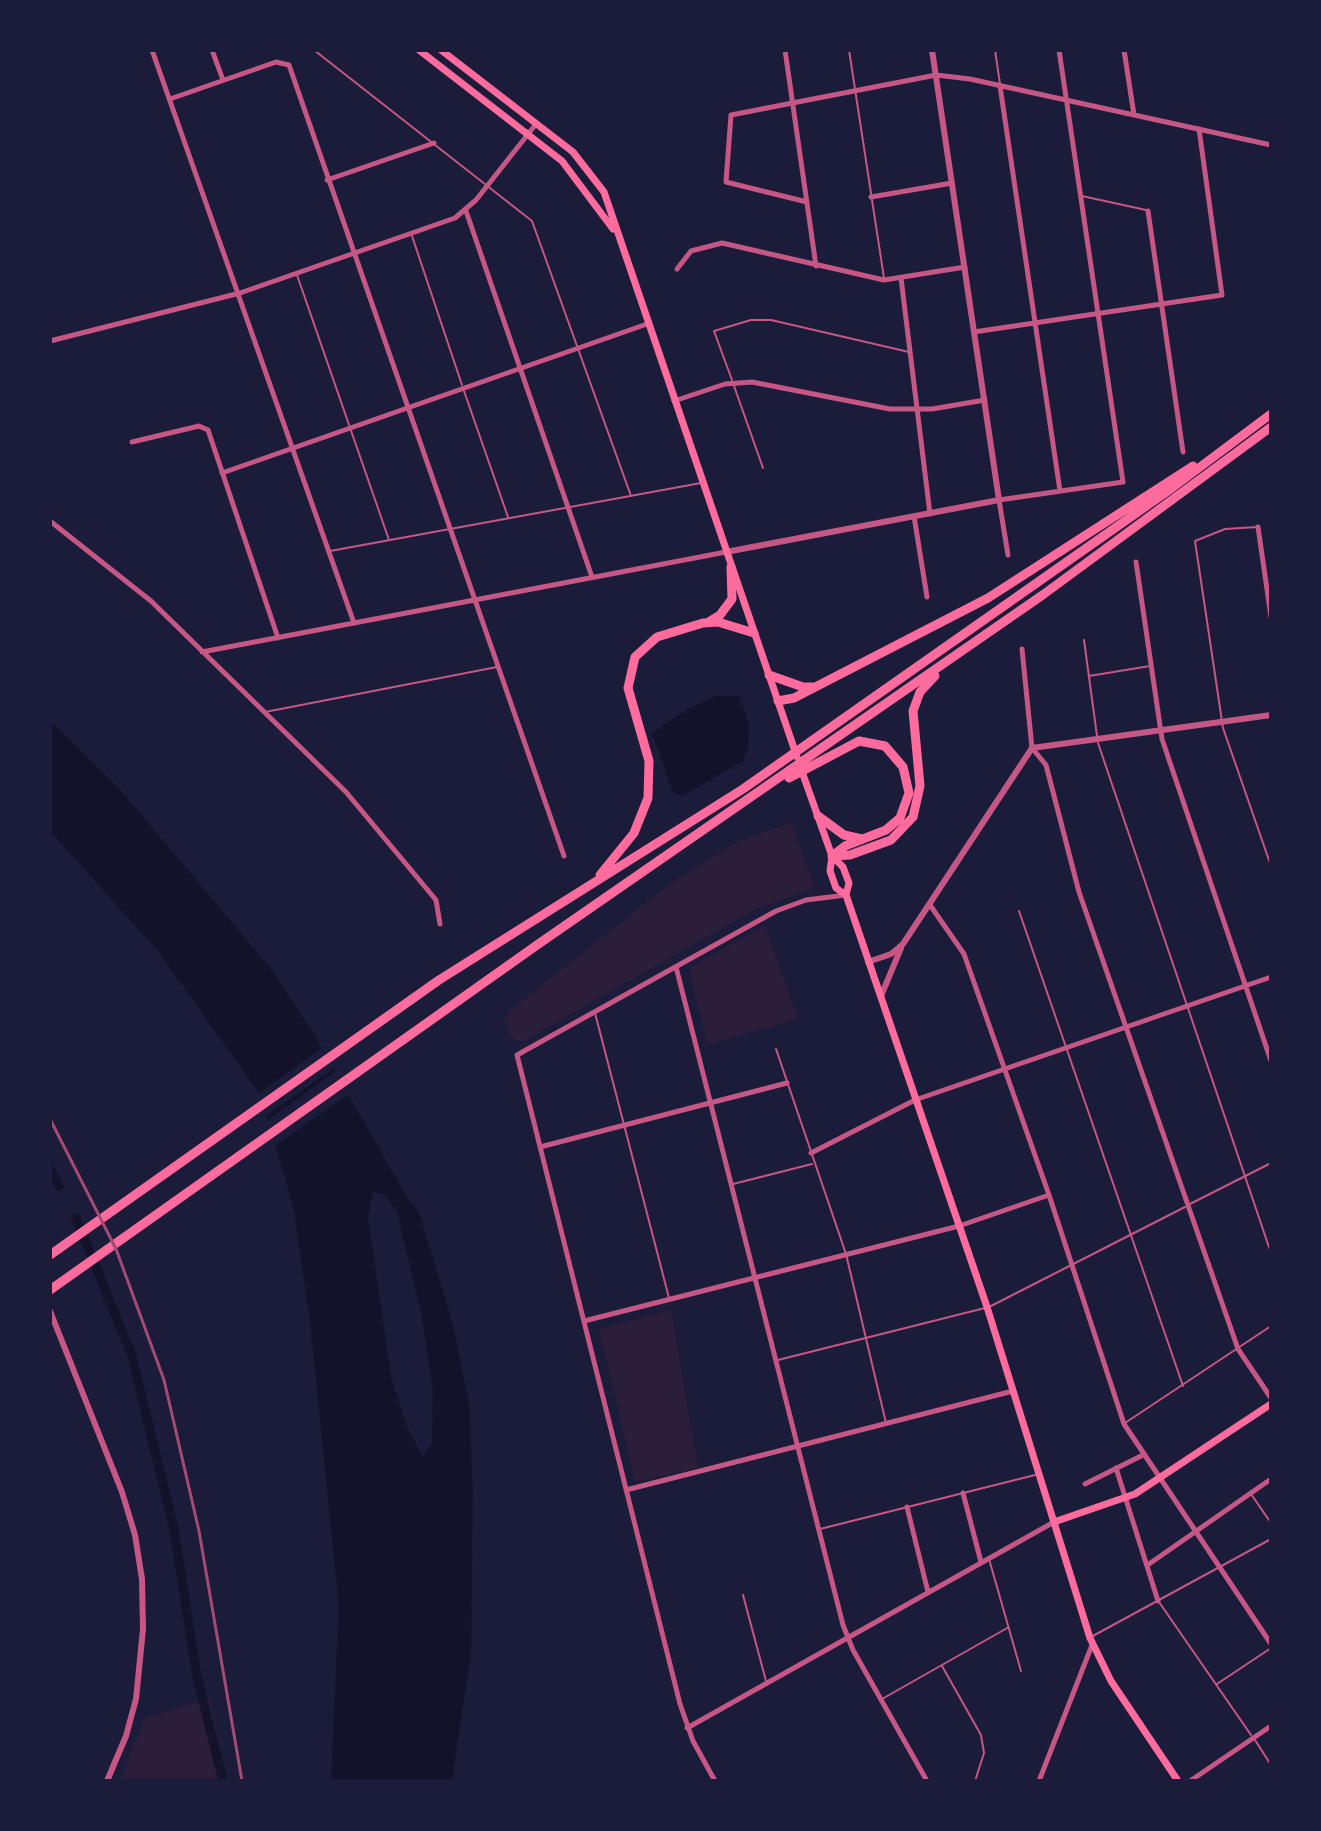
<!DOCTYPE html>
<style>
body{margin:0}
#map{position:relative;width:1321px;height:1831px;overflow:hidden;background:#1b1b3a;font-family:"Space Grotesk",sans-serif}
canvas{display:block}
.frame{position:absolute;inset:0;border:52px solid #1b1b3a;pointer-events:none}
</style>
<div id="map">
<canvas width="1321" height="1831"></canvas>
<div class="frame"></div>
</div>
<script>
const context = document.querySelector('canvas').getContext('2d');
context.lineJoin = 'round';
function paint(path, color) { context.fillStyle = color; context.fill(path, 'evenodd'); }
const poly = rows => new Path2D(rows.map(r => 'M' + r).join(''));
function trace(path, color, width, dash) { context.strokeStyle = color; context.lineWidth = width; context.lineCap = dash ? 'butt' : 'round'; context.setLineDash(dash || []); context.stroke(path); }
const green = poly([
 [791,822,815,888,758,908,522,1042,511,1038,504,1021,510,1010,671,883,737,842],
 [765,925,798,1019,707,1045,689,968],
 [671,1310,698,1468,635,1482,599,1329],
 [210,1698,226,1781,120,1781,144,1719]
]);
const water = poly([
 [716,696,739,696,749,723,748,748,743,761,682,796,673,792,652,733,688,709],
 [50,721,122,792,271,969,316,1038,408,1199,418,1210,452,1321,469,1404,473,1492,471,1651,452,1781,331,1781,339,1606,310,1321,293,1205,260,1094,158,951,50,831],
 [373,1192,384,1194,397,1211,422,1317,433,1393,432,1443,423,1457,407,1427,391,1377,368,1217]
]);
const pier = poly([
 [325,1046,337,1066,263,1118,256,1095],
 [339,1069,352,1092,272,1148,265,1122]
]);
const canal = poly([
 [50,1169,59,1186],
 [76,1218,132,1356,174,1529,197,1677,223,1781]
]);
const service = poly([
 [314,50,532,221,631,496],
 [849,50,884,278],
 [995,50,1000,84],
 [1082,196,1146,210],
 [412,236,462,385],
 [297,275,389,540],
 [732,380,714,331,751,320,771,320,909,352],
 [734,386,763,468],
 [464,391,508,517],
 [1257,527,1225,529,1195,541,1223,728,1271,866],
 [330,551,701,483],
 [1084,640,1097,736],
 [1089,676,1150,666],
 [265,712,497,667],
 [1098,743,1271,1253],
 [1019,911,1183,1386],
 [595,1013,669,1298],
 [776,1049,846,1254,886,1423],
 [733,1184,812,1164],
 [1190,1204,1271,1163],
 [991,1306,1185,1207],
 [778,1360,985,1308],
 [1125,1423,1271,1326],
 [1251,1494,1271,1523],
 [820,1529,1035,1475],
 [989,1559,1021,1671],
 [743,1595,766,1681],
 [1159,1602,1251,1735],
 [1091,1637,1271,1539],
 [942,1666,981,1735,984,1753,975,1781],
 [1217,1684,1271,1648],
 [882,1699,1009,1627],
 [1255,1740,1271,1765]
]);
const minor = poly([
 [152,50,354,623],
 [212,50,223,80],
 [785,50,816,266],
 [1124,50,1134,115],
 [1000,86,1060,491],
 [170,99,276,62,289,65,564,856],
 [327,180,434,143],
 [871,197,952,183],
 [807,202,726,182,731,115,936,75,970,79,1271,145],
 [466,211,592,577],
 [1148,211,1183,452],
 [677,269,691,251,722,243,884,280,965,267],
 [901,278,930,514],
 [974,332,1222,295,1199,129],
 [50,341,240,293,455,218,476,200,536,124],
 [674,401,725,384,752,382,890,409,932,409,985,400],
 [132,442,199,426,208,430,278,638],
 [222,473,647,324],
 [914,516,927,597],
 [50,521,151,601,346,792,436,900,440,924],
 [1258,527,1271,617],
 [1008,555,999,500,1123,482,1059,50],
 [1136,562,1162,739,1271,1061],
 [1022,649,1032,748,1046,765,1079,892,1238,1349,1271,1398],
 [202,652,726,552],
 [930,905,964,954,1049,1195,1124,1424,1271,1644],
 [676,967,843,1625,853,1650,927,1781],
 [540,1147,787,1083],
 [811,1153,915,1100,1271,977],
 [584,1321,959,1226,1049,1195],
 [1116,1468,1158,1601],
 [1085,1484,1143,1455],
 [626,1490,1013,1391],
 [963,1493,981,1562],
 [907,1507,928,1592],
 [1149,1564,1271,1479],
 [687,1728,1054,1522],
 [715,1781,693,1741,680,1704,517,1055,776,911,806,900,846,895],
 [1039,1781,1092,1645],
 [1190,1781,1271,1726]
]);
const tertiary = poly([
 [726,552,999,500,932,50],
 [868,962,891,954,903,944,1032,748,1271,715],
 [881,996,901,948],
 [50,1311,122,1492,135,1535,142,1579,143,1629,136,1699,126,1736,107,1781]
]);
const secondary = poly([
 [419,50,562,161,613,229],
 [441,50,573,152,604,192,797,757],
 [801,769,832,856,830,871,836,888,846,895],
 [832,856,843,867,849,883,846,895,987,1307,1090,1638,1111,1681,1178,1781],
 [1054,1522,1135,1494,1271,1404]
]);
const motorway = poly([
 [710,621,720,615,732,599,731,567],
 [769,675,803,687,812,687],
 [778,701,794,698,988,598,1193,466],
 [789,778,859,741,885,746,903,767,909,793,900,818,886,830,845,846,832,856],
 [818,816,844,835,862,839],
 [832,856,850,855,891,840,913,817,920,786,913,711,920,692,935,676],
 [600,875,634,833,648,798,649,761,628,688,635,657,657,637,703,623,718,622,754,633],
 [50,1255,439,980,743,789,1172,488,1271,414],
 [50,1290,537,945,1044,594,1271,427]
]);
const rail = poly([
 [50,1119,116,1249,164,1380,199,1531,242,1781]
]);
paint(green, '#2a1e3b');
paint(water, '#12122b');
paint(pier, '#1b1b3a');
trace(canal, '#12122b', 9);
trace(service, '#c65784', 2);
trace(minor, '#c65784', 5);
trace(tertiary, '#c65784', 6);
trace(secondary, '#ff6b9d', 7);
trace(motorway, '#ff6b9d', 9);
trace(rail, '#a44b75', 3);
</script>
